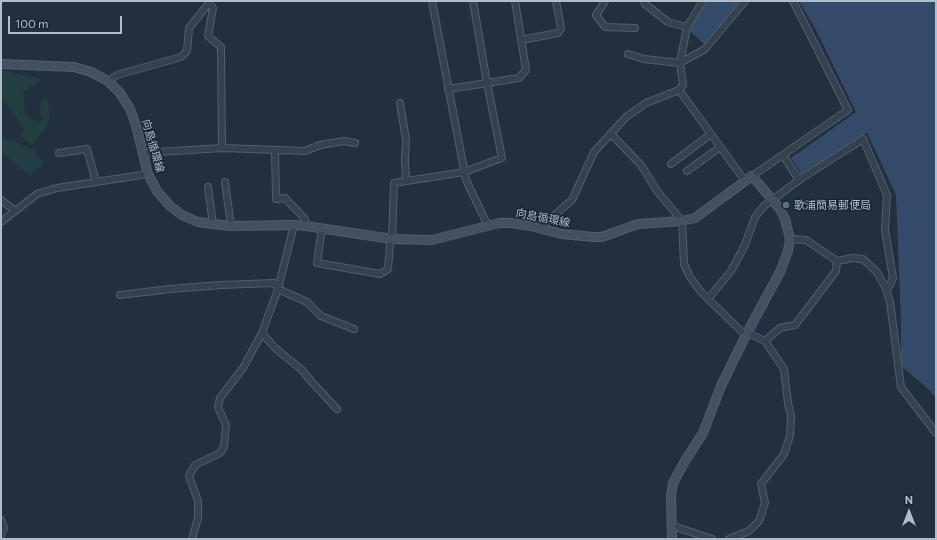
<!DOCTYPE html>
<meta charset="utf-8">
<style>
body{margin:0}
#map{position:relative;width:937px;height:540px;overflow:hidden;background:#212f3f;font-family:Commissioner,sans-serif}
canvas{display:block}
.frame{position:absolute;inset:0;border:2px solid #b1bbca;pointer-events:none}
.north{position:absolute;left:889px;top:492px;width:40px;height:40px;-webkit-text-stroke:3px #1a2634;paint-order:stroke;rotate:0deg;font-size:11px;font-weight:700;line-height:16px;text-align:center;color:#b1bbca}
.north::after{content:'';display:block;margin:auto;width:14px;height:18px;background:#b1bbca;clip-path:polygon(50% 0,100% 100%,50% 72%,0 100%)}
.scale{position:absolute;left:8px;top:16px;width:114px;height:18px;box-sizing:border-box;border:2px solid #b1bbca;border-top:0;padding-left:5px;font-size:12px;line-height:14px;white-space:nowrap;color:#b1bbca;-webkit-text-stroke:3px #1a2634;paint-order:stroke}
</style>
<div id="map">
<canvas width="937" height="540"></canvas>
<div class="frame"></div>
<div class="north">N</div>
<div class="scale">100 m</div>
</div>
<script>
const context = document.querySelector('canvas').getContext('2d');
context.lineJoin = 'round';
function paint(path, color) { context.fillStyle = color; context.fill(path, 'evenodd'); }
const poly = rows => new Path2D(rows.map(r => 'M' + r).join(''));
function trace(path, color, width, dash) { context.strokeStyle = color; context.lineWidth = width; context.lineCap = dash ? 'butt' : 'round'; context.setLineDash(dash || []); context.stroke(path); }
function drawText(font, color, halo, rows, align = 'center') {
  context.font = font + ' Commissioner,"Noto Sans JP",sans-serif'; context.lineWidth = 3; context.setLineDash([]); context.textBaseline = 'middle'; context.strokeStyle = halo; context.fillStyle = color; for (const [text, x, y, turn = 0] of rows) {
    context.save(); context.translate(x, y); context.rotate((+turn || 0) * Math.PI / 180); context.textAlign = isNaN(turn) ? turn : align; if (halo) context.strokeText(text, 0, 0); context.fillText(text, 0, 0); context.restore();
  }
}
const green = poly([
 [1,70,42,79,23,93,25,114,38,123,42,119,40,110,41,100,47,98,50,117,44,131,31,145,22,137,24,129,6,102,1,104],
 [1,136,34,150,44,163,31,176,1,153]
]);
const water = poly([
 [706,1,740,1,705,45,689,30],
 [799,1,936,1,936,398,926,387,901,366,901,324,896,195,867,133,802,175,791,158,856,112,815,28]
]);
const street = poly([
 [432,1,466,180,488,226],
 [605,1,596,15,605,27,635,28],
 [644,1,645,4,668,22,687,27],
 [209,3,213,8,208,36,221,47,222,148],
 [521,40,558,33,561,28,556,1],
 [628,54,644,59,680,63,705,49,745,1],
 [108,81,117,75,181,57,187,51,189,28,209,3,209,1],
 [448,89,519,78,526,70,515,1],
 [679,90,745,181],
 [400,103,406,140,405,160,406,181],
 [611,134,641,165,657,191,682,221,684,264,690,277,701,292,742,332,750,334,765,341,784,369,788,403,791,416,790,436,784,454,761,484,765,503,759,521,749,531,729,539],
 [275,150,276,199,285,198,305,219,306,226],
 [59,153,87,149,96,182],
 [143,153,222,148,305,151,320,145,344,141,355,143],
 [783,155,797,177,802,178,863,139,887,195,885,230,893,278,889,287,886,289],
 [671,164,711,134],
 [687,171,720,147],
 [752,176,848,110,793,1],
 [225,182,231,226],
 [208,187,213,224],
 [1,200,15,211],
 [1,222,37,194,57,188,148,174],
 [322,228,317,263,380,274,388,269,390,244,392,239,394,183,464,172,502,158,487,83,473,1],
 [540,229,544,224,572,200,594,152,626,117,646,103,679,90,683,85,680,63,687,27,703,1],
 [790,239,806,240,837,261,853,258,863,259,877,272,886,289,890,302,901,387,936,433],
 [120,295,170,289,221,285,274,283,278,289,307,302,321,316,354,329],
 [708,299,731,271,745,245,755,217,764,206,802,178],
 [262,333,275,348,302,370,310,380,337,409],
 [765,341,780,328,795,325,836,271,837,261],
 [1,520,4,528,1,535],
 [672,527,676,527,712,539],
 [192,539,198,518,198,501,189,476,195,465,220,453,224,447,226,425,218,407,220,398,243,368,262,333,278,289,294,225]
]);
const secondary = poly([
 [1,64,74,67,91,72,108,81,120,93,130,109,136,125,148,174,157,191,170,206,182,215,198,222,213,224,231,226,294,225,306,226,392,239,432,240,499,223,511,223,531,226,562,234,594,237,602,237,638,224,682,221,695,218,752,176,780,209,785,219,790,239,788,251,780,272,747,333,721,386,703,433,685,461,673,483,671,496,672,539]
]);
const markers = [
 [786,205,4,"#5c6f8a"]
];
const streetNames = [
 ["向島循環線",153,146,74],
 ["向島循環線",543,218,11]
];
const poiNames = [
 ["歌浦簡易郵便局",794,205]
];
paint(green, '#233e40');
paint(water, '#334b68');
trace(street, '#535e6d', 8);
trace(secondary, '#535e6d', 10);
trace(street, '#35414f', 6);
trace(secondary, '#435062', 8);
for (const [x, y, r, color] of markers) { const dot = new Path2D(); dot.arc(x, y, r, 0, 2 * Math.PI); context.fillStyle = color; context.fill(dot); trace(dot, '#1a2634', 1.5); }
drawText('11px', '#b1bbca', '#1a2634', streetNames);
drawText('11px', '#b1bbca', '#1a2634', poiNames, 'left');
</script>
